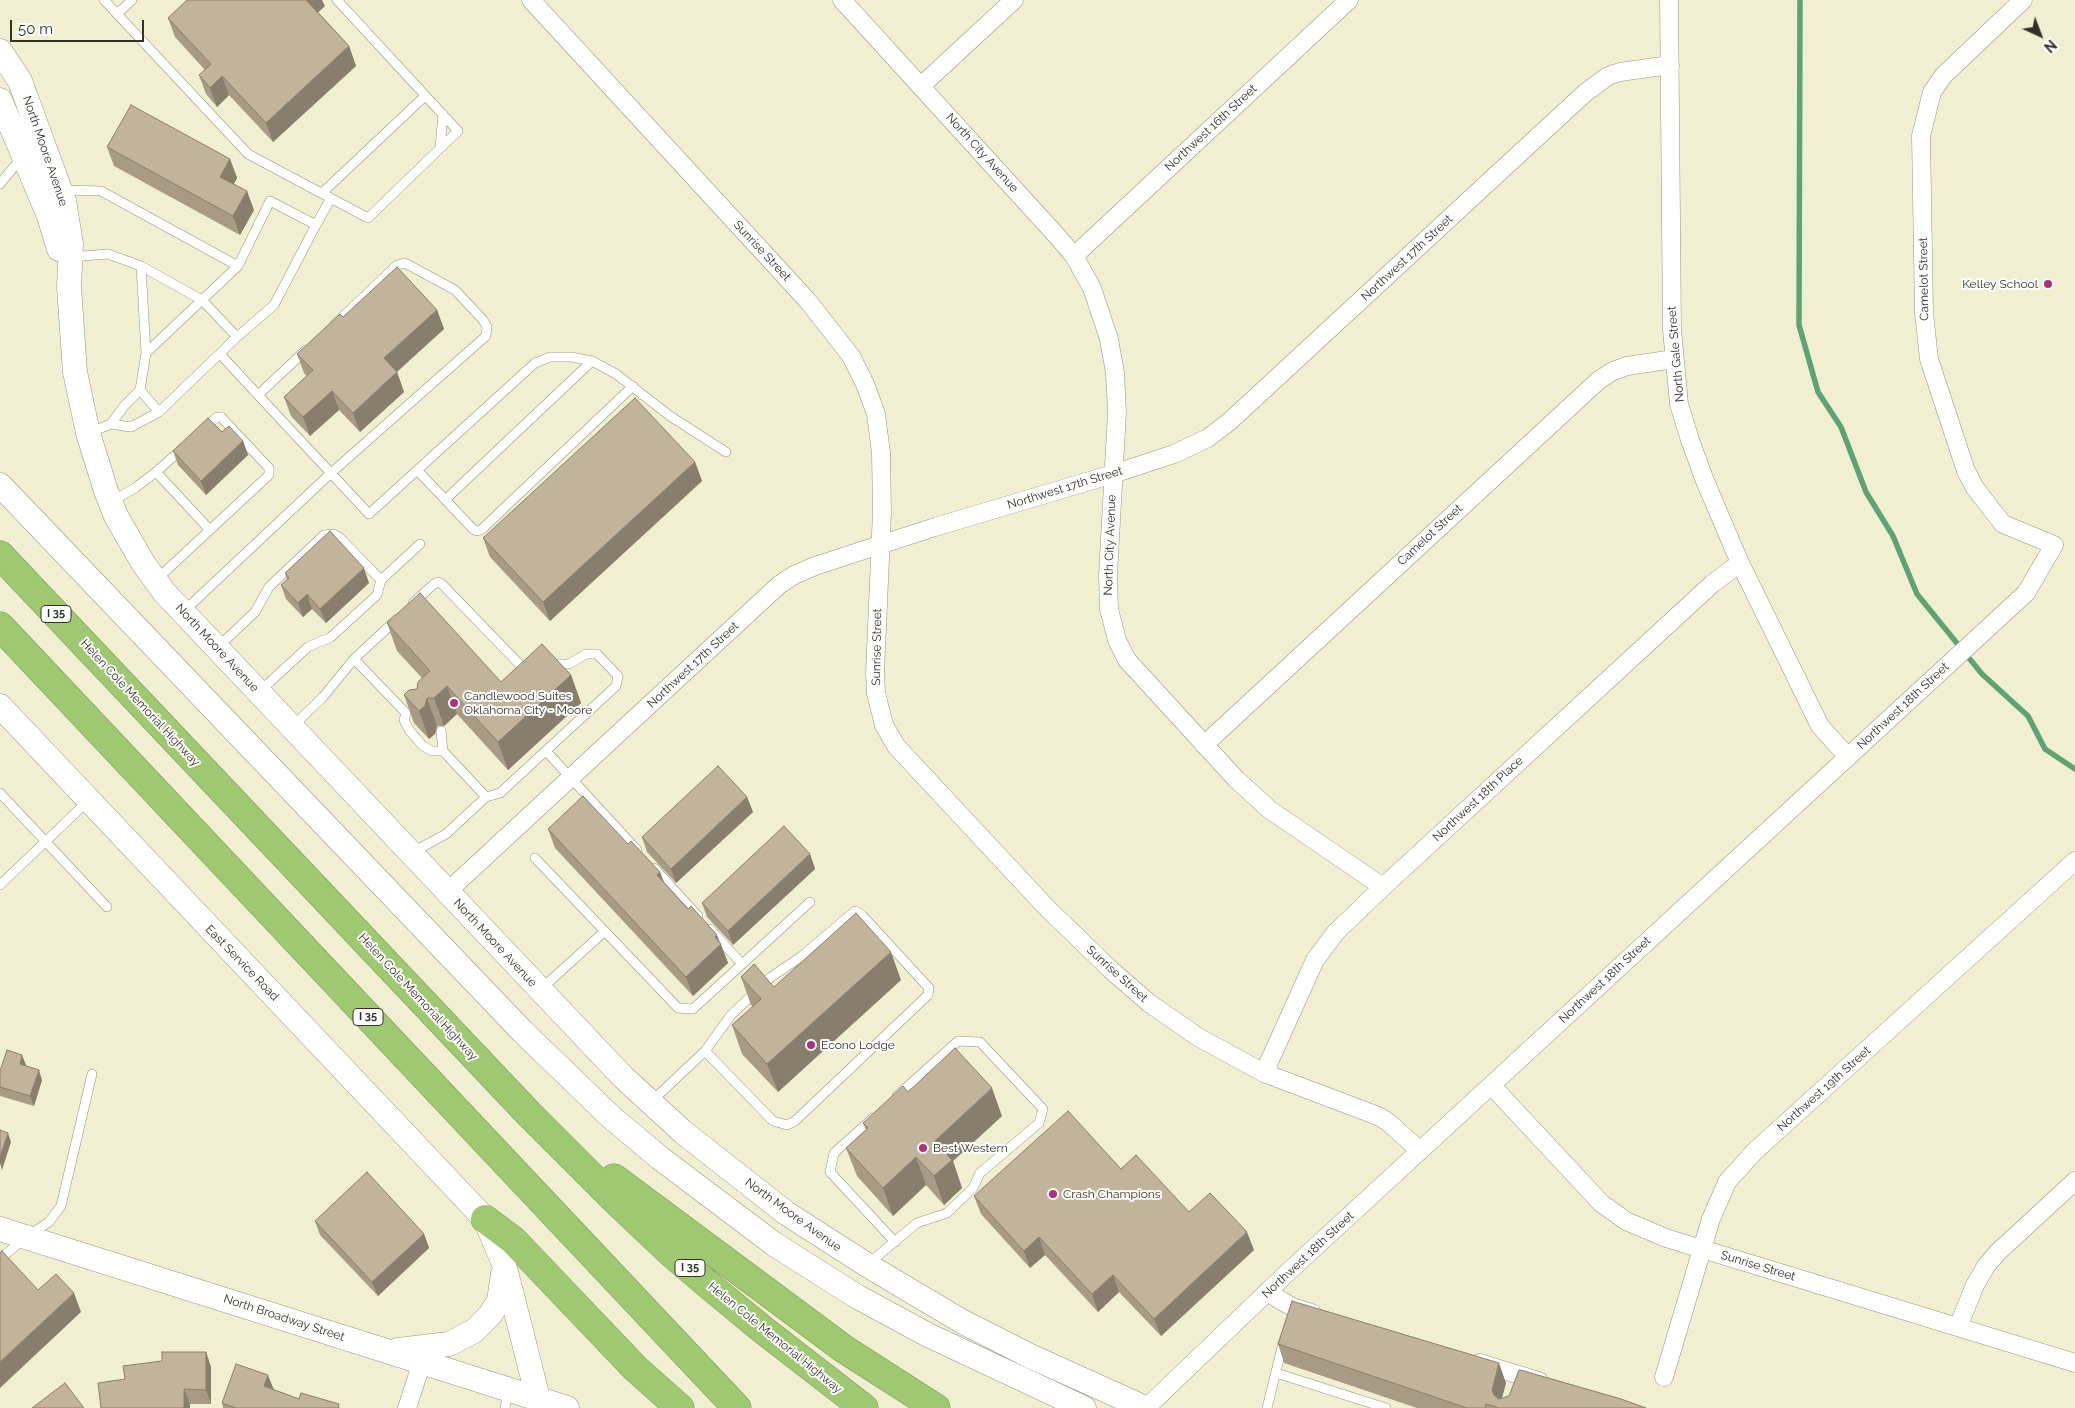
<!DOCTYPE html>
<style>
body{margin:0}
#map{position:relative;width:2075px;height:1408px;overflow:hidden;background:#f0efd2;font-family:Raleway,sans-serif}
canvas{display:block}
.north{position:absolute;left:2015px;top:10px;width:50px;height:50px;-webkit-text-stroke:4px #fff;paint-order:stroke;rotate:137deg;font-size:14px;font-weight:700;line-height:20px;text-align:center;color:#323126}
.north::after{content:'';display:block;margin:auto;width:18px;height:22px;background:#323126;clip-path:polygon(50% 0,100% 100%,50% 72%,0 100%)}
.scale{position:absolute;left:10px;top:20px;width:134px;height:22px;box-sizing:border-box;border:2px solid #323126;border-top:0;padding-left:6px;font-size:15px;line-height:18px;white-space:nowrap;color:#323126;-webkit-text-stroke:4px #fff;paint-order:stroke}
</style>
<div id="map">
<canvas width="2075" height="1408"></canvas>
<div class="north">N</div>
<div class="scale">50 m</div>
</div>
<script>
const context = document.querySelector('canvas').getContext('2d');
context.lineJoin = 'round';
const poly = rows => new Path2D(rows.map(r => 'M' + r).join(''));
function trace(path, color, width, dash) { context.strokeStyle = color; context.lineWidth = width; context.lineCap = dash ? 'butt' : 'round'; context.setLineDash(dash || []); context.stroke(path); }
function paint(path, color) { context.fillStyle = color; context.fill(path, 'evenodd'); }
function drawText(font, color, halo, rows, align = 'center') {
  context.font = font + ' Raleway,sans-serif'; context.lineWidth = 4; context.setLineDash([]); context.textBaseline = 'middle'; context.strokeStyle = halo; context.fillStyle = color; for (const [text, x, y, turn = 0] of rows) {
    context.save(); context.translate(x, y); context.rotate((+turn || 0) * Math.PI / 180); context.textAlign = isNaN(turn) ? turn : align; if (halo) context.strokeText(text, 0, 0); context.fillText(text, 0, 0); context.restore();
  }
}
const stream = poly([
 [1800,0,1799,325,1818,392,1841,427,1866,492,1893,536,1917,594,1982,674,2028,716,2045,749,2075,769]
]);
const lane = poly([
 [104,0,248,154,368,218,458,131,337,0],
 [117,14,132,0],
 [440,148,443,114],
 [0,184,21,158],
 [61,190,101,191,238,266,202,300,141,266,108,254,70,257],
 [322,193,425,96],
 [316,225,331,198],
 [141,266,146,353,202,300,237,337],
 [306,350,258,395,369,514,535,363,550,357,571,357,592,361,616,374,670,416,726,452],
 [146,353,140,390,124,406,111,424,131,427,159,412,237,337,274,305,316,225,270,201,238,266],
 [220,354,258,395],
 [140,390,159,412],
 [88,433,111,424],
 [183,448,156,472,210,530],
 [418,471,473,529,477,531,482,529,633,386],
 [446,499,592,361],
 [112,501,135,488,156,472],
 [156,580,269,475,269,468,221,417,217,417,203,429],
 [413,603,434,584,438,582,442,584,525,670,528,671],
 [183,612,331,473,486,336,487,327,483,320,455,290,405,263,397,265,334,325],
 [217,648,255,612,269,587,324,535,333,534,339,537,381,580],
 [354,659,406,713,404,720,409,730,423,746,432,751,443,751,486,797],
 [259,692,308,647,331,637,377,595,381,580,420,544],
 [293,726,323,697,354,659,397,619],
 [441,731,443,751],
 [546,751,637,850],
 [0,793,107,907],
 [413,852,446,834,486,797,500,793,616,686,618,676,597,654,586,654,569,664,549,664],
 [535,858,678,1008,693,1009,810,902],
 [654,868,698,916],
 [0,885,88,801],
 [710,929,742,964],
 [540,990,605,931],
 [651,1102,705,1051,731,1015,771,977,802,956,855,911,862,915,929,988,928,995,795,1121,787,1125,773,1121,705,1051],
 [873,1118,834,1153,830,1172,895,1242],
 [0,1259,26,1237,49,1222,61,1206,92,1074],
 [869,1263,917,1223,947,1213,973,1188,980,1173,1039,1123,1043,1109,980,1042,958,1041,897,1096],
 [1276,1373,1386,1408],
 [505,1408,508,1391],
 [1267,1408,1283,1343]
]);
const street = poly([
 [531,0,807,300,851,356,865,384,876,414,881,453,882,512,875,673,876,693,884,725,896,746,1046,907,1111,970,1149,1003,1198,1037,1264,1073,1378,1116,1388,1122,1420,1151],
 [842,0,1057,236,1074,256,1092,288,1109,339,1115,373,1117,412,1108,575,1109,609,1117,640,1127,660,1236,779,1270,810,1383,887],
 [1669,0,1672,330,1679,404,1690,440,1705,481,1740,563,1820,726,1848,757],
 [921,86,1014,0],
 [1074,256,1349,0],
 [1204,745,1599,380,1613,371,1627,366,1674,359],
 [447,892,779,585,794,575,815,566,935,527,1113,474,1174,454,1208,438,1230,421,1585,93,1608,76,1620,72,1670,65],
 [1264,1073,1315,960,1336,932,1383,887,1712,584,1740,563],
 [1492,1086,1601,1203,1626,1221,1666,1238,2075,1363],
 [1267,1292,1292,1307,1312,1313],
 [1958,1327,1975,1285,1986,1266,1998,1252,2075,1181],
 [1480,1363,1539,1381],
 [1664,1377,1711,1219,1727,1182,1754,1152,2075,861],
 [407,1408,422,1362],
 [1146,1408,1286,1274,2026,593,2054,545,2003,524,1975,488,1966,471,1929,359,1924,313,1921,136,1932,92,1943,76,2023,0]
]);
const secondary = poly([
 [0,51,20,81,64,201,71,244,69,287,75,372,88,433,106,491,116,516,143,563,164,592,623,1077,683,1132,786,1213,867,1265,963,1322,1030,1356,1145,1408],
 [0,100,49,216,59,249],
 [0,485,523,1032,611,1117,660,1158,774,1244,856,1296,928,1335,1084,1408],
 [0,706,485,1219,504,1264,538,1398],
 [0,1229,567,1408],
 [398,1350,449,1344,474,1331,490,1315,499,1301,503,1274]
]);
const highway = poly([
 [0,555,529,1114,616,1201,671,1253,711,1287,762,1329,864,1408],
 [0,626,737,1408],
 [614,1178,844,1349,936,1408],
 [485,1219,513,1240,635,1368,680,1408]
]);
const wall = poly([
 [325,6,318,12,349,46,356,66,273,142,229,95,217,107,206,94,199,75,205,70,175,37,168,18],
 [107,147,230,159,237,178,234,184,254,210,240,235,114,166],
 [437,310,444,329,397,372,404,392,360,432,339,410,310,436,291,416,284,397,307,376,304,373,297,354,343,317],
 [222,432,243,441,248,455,206,495,178,465,173,451],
 [695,462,702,481,550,621,490,557,483,538],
 [285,573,369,583,326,623,312,609,303,617,286,599,281,585,287,580],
 [387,623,501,682,571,675,581,703,508,770,457,714,444,726,437,726,435,734,429,739,414,723,404,695,417,689,422,678,397,651],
 [747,797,753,812,676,883,647,852,642,837],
 [548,829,628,844,660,872,664,882,721,944,728,963,693,996,555,848],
 [810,854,815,869,733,945,707,917,702,903],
 [741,977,774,987,901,980,778,1092,742,1054,732,1025,753,1007,751,1005],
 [26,1065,26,1066,42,1080,34,1106,0,1096,0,1071],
 [908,1092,1002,1116,953,1161,962,1188,944,1205,926,1185,893,1216,857,1176,846,1148,866,1130,863,1123],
 [1121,1169,1189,1212,1254,1250,1161,1336,1119,1292,1098,1312,1045,1255,1030,1268,981,1214,974,1196],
 [315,1221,424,1234,429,1248,378,1296,320,1235],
 [1278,1344,1506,1383,1502,1398,1646,1408,1417,1408,1284,1363],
 [206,1352,211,1367,211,1404,190,1404,190,1408,101,1408,125,1379,162,1361],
 [273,1389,299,1399,341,1408,223,1408,222,1403]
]);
const shadedWall = poly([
 [306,0,322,0,325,6,312,18],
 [349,46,356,66,273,142,266,123],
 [222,76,229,95,217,107,210,88],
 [230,159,237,178,227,196,220,177],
 [247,191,254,210,240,235,233,216],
 [437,310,444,329,391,377,384,358],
 [397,372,404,392,360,432,353,413],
 [332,391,339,410,310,436,303,417],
 [243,441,248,455,206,495,201,481],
 [695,462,702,481,550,621,543,602],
 [364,568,369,583,326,623,320,609],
 [307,594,312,609,303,617,298,603],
 [571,675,581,703,508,770,498,742],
 [447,686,457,714,444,726,434,698],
 [427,698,437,726,435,734,429,739,419,711],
 [747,797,753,812,676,883,671,869],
 [810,854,815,869,733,945,728,931],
 [660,872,667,892,657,875],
 [717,935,728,963,693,996,686,977,715,937],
 [891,952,901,980,778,1092,767,1064],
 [22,1055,26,1065,23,1074,20,1064],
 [39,1070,42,1080,34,1106,30,1096],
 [992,1088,1002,1116,953,1161,962,1188,944,1205,934,1176,935,1141],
 [8,1133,11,1142,2,1170,0,1163,0,1157],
 [916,1157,926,1185,893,1216,883,1188],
 [1247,1232,1254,1250,1161,1336,1154,1319],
 [424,1234,429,1248,378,1296,372,1282],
 [1039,1237,1045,1255,1030,1268,1024,1251],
 [1113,1275,1119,1292,1098,1312,1092,1294],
 [74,1293,81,1312,0,1388,0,1362],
 [206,1352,211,1367,211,1404,206,1390],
 [1499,1363,1506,1383,1499,1408,1492,1390],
 [268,1375,274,1390,264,1386],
 [184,1389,190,1404,190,1408,184,1408]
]);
const building = poly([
 [187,0,306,0,349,46,266,123,222,76,210,88,199,75,211,64,168,18,187,0],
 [131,105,230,159,220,177,247,191,233,216,107,147,131,105],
 [397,267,437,310,384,358,397,372,353,413,332,391,303,417,284,397,313,370,297,354,340,314,343,317,397,267],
 [635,398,695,462,543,602,483,538,635,398],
 [208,418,222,432,229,426,243,441,201,481,173,451,208,418],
 [330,531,364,568,320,609,307,594,298,603,281,585,289,578,285,573,330,531],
 [420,593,501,682,542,644,571,675,498,742,447,686,434,698,427,698,425,706,419,711,404,695,409,690,417,689,418,682,430,671,387,623,420,593],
 [718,766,747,797,671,869,642,837,718,766],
 [583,796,628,844,631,841,660,872,657,875,688,909,691,906,717,935,715,937,721,944,686,977,548,829,583,796],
 [784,826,810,854,728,931,702,903,784,826],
 [856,913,891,952,767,1064,732,1025,761,999,741,977,754,964,774,987,856,913],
 [955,1048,992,1088,935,1141,952,1160,934,1176,916,1157,883,1188,846,1148,868,1128,863,1123,903,1086,908,1092,955,1048],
 [7,1050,22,1055,20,1064,39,1070,30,1096,0,1087,0,1071,7,1050],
 [1068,1111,1121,1169,1136,1155,1189,1212,1210,1193,1247,1232,1154,1319,1113,1275,1092,1294,1039,1237,1024,1251,974,1196,1068,1111],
 [0,1130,8,1133,0,1157,0,1130],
 [367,1172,424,1234,372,1282,315,1221,367,1172],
 [2,1251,38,1290,56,1274,74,1293,0,1362,0,1253,2,1251],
 [1292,1301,1499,1363,1492,1390,1494,1395,1499,1399,1509,1396,1519,1370,1524,1371,1621,1399,1646,1408,1499,1408,1486,1404,1485,1408,1467,1408,1278,1344,1292,1301],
 [162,1352,206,1352,206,1390,184,1389,184,1408,101,1408,98,1383,125,1379,123,1366,162,1361,162,1352],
 [236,1364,268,1375,264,1386,299,1399,301,1393,339,1404,338,1408,236,1408,222,1403,236,1364],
 [65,1383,84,1408,32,1408,65,1383]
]);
const markers = [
 [2048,284,5,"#af2f7d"],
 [454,703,5,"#af2f7d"],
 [811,1045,5,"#af2f7d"],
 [923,1148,5,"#af2f7d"],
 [1053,1194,5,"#af2f7d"]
];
const shields = [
 [56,614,30],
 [368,1017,30],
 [690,1268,30]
];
const shieldNames = [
 ["I 35",56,614],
 ["I 35",368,1017],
 ["I 35",690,1268]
];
const streetNames = [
 ["Northwest 16th Street",1211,128,-43],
 ["North Moore Avenue",45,151,71],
 ["North City Avenue",982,153,48],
 ["Sunrise Street",762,251,47],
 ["Northwest 17th Street",1407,258,-43],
 ["Camelot Street",1924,279,-91],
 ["North Gale Street",1676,354,-95],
 ["Northwest 17th Street",1065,488,-17],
 ["Camelot Street",1430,535,-43],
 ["North City Avenue",1110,545,-88],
 ["Sunrise Street",877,647,-89],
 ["North Moore Avenue",217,648,47],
 ["Northwest 17th Street",693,665,-43],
 ["Helen Cole Memorial Highway",140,703,47],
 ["Northwest 18th Street",1903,706,-43],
 ["Northwest 18th Place",1478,799,-43],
 ["North Moore Avenue",495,943,47],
 ["East Service Road",242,963,46],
 ["Sunrise Street",1117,974,42],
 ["Northwest 18th Street",1605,980,-43],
 ["Helen Cole Memorial Highway",418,997,47],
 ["Northwest 19th Street",1824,1089,-42],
 ["North Moore Avenue",793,1215,36],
 ["Northwest 18th Street",1308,1255,-43],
 ["Sunrise Street",1758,1266,17],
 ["North Broadway Street",284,1318,18],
 ["Helen Cole Memorial Highway",775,1338,39]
];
const poiNames = [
 ["Kelley School",2038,284,"right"],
 ["Candlewood Suites",464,696],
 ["Oklahoma City - Moore",464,710],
 ["Econo Lodge",821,1045],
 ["Best Western",933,1148],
 ["Crash Champions",1063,1194]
];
trace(stream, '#5ea374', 5.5);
trace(lane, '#95957a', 10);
trace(street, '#95957a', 19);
trace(secondary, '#95957a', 25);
trace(highway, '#799456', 29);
trace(lane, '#fff', 9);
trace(street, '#fff', 18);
trace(secondary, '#fff', 24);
trace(highway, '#9fc970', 28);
paint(wall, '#a79b85');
paint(shadedWall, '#887e6c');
paint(building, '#c2b49b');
trace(building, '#887e6c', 1);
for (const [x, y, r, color] of markers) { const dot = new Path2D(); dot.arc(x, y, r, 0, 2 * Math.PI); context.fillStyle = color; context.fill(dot); trace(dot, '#fff', 2); }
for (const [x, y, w] of shields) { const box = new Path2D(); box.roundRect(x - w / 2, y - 8.5, w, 17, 4); context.fillStyle = '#fff'; context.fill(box); trace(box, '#323126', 1); }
drawText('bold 11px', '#323126', null, shieldNames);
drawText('12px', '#323126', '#fff', streetNames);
drawText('12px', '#323126', '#fff', poiNames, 'left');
</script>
